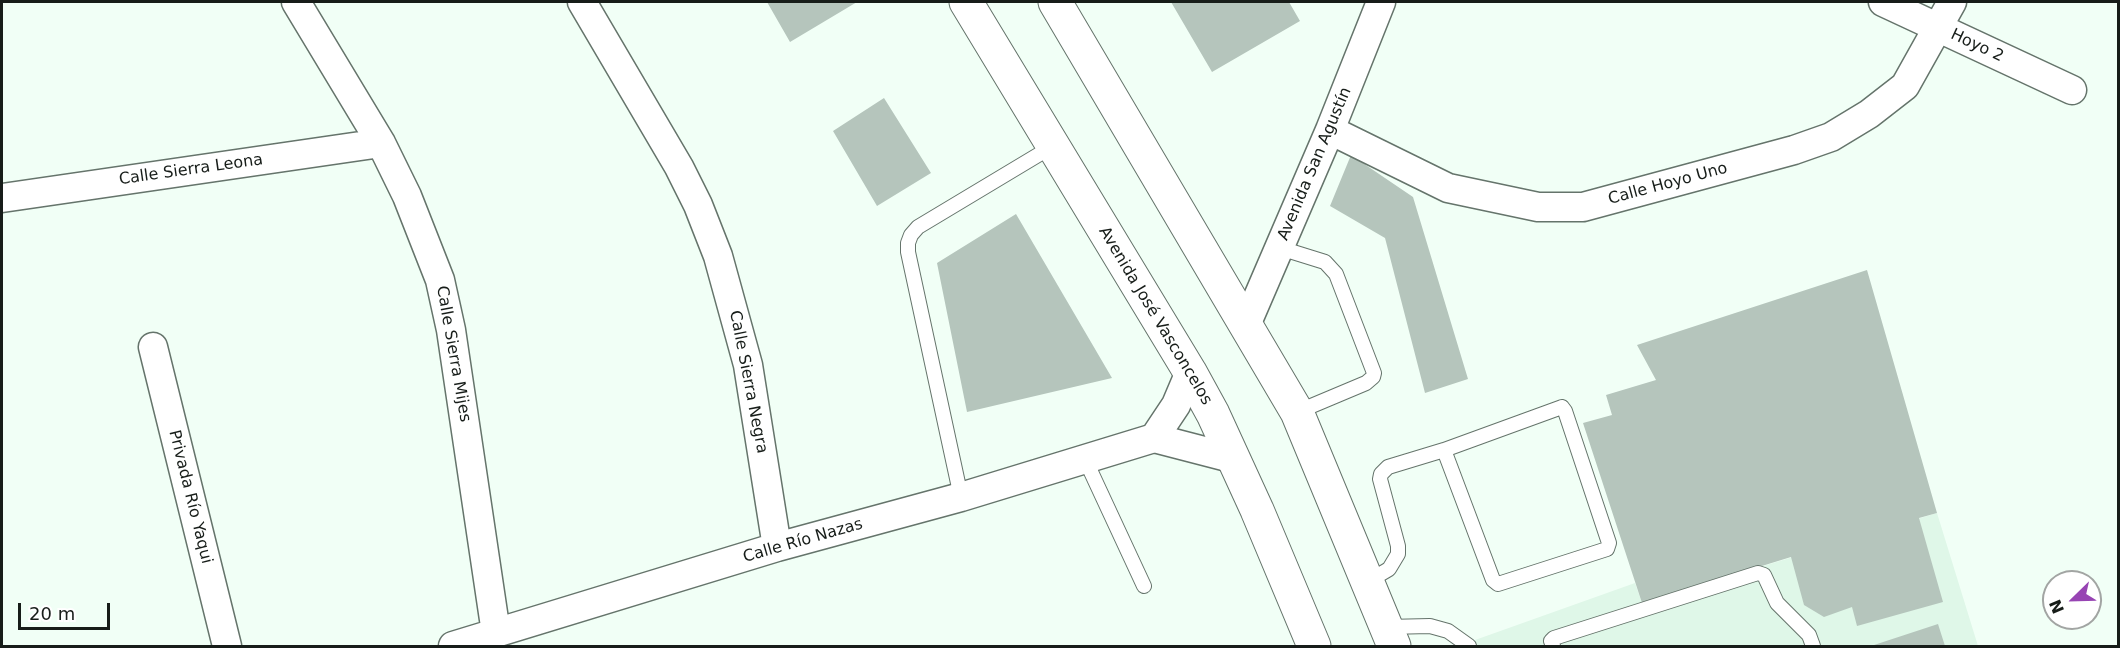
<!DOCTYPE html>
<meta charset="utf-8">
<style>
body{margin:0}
#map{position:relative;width:2120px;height:648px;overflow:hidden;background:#f1fff6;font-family:"DejaVu Sans",sans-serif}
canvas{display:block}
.frame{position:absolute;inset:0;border:3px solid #171d19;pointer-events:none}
.north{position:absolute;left:2042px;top:570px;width:60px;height:60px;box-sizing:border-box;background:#fff;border:2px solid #a2a5a3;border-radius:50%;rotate:247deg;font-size:16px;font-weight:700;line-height:24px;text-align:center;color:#171d19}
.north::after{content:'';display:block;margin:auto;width:21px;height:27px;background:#9744b3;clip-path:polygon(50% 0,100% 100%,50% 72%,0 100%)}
.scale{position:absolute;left:18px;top:603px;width:92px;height:27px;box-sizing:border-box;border:3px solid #171d19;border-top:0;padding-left:8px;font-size:18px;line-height:21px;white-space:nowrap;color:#171d19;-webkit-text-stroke:4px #fff;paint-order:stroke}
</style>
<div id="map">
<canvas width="2120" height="648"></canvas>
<div class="frame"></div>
<div class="north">N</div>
<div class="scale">20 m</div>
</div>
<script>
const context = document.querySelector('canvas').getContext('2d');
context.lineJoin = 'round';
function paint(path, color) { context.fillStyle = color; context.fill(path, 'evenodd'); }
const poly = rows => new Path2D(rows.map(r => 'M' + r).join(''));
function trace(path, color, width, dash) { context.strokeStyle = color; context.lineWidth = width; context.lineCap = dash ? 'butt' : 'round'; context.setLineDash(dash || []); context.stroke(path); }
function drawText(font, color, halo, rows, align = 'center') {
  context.font = font + ' "DejaVu Sans",sans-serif'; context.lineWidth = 4.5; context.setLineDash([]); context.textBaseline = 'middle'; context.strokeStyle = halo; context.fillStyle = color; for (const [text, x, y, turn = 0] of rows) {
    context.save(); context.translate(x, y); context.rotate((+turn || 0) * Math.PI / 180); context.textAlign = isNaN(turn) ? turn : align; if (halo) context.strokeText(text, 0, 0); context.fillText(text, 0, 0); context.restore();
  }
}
const built = poly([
 [1937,513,1978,646,1461,645,1635,583,1642,603]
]);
const building = poly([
 [767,2,857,2,790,42],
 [1171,2,1289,2,1300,21,1212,72],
 [884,98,931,173,877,206,833,131],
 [1351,155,1413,197,1468,379,1425,393,1385,238,1330,206],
 [1016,214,1112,378,967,412,937,263],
 [1867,270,1937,513,1919,518,1943,602,1857,626,1852,607,1824,617,1804,605,1791,557,1642,603,1583,423,1612,415,1606,395,1656,380,1637,345],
 [1938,624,1945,646,1871,646]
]);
const service = poly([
 [1280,248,1325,262,1336,274,1374,373,1373,377,1366,383,1297,412],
 [1562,407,1565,411,1609,543,1607,549,1498,584,1493,580,1444,450,1562,407],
 [1085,459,1144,586],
 [961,497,908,252,908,243,911,235,918,227,1053,146],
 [1367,582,1389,569,1398,554,1398,546,1380,479,1381,474,1388,467,1444,450],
 [1387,627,1430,626,1448,631,1469,646],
 [1553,646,1551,641,1554,638,1758,573,1764,575,1777,603,1809,635,1813,646]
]);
const minor = poly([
 [296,2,381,143,407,196,440,280,451,330,496,633],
 [582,2,679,167,698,205,718,256,748,365,777,547],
 [1883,2,2072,90],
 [1330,130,1448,188,1538,207,1583,207,1794,150,1831,137,1869,114,1905,86,1952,2],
 [2,198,381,143],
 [1246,325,1330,130,1381,2],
 [153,347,227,646],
 [1154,438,1176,405,1190,372],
 [453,646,777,547,961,497,1154,438,1235,459]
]);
const secondary = poly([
 [966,2,1190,372,1213,414,1257,510,1314,646],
 [1055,2,1297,412,1394,646]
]);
const streetNames = [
 ["Hoyo 2",1977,46,25],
 ["Avenida San Agustín",1315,164,-67],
 ["Calle Sierra Leona",191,170,-8],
 ["Calle Hoyo Uno",1668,184,-15],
 ["Avenida José Vasconcelos",1155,316,59],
 ["Calle Sierra Mijes",453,354,80],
 ["Calle Sierra Negra",748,382,79],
 ["Privada Río Yaqui",190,497,76],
 ["Calle Río Nazas",803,541,-16]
];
paint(built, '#dff7e8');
paint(building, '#b5c5bc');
trace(service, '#65746b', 16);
trace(minor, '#65746b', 31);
trace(secondary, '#65746b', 35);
trace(service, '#fff', 14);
trace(minor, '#fff', 28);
trace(secondary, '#fff', 33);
drawText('16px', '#171d19', '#fff', streetNames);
</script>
